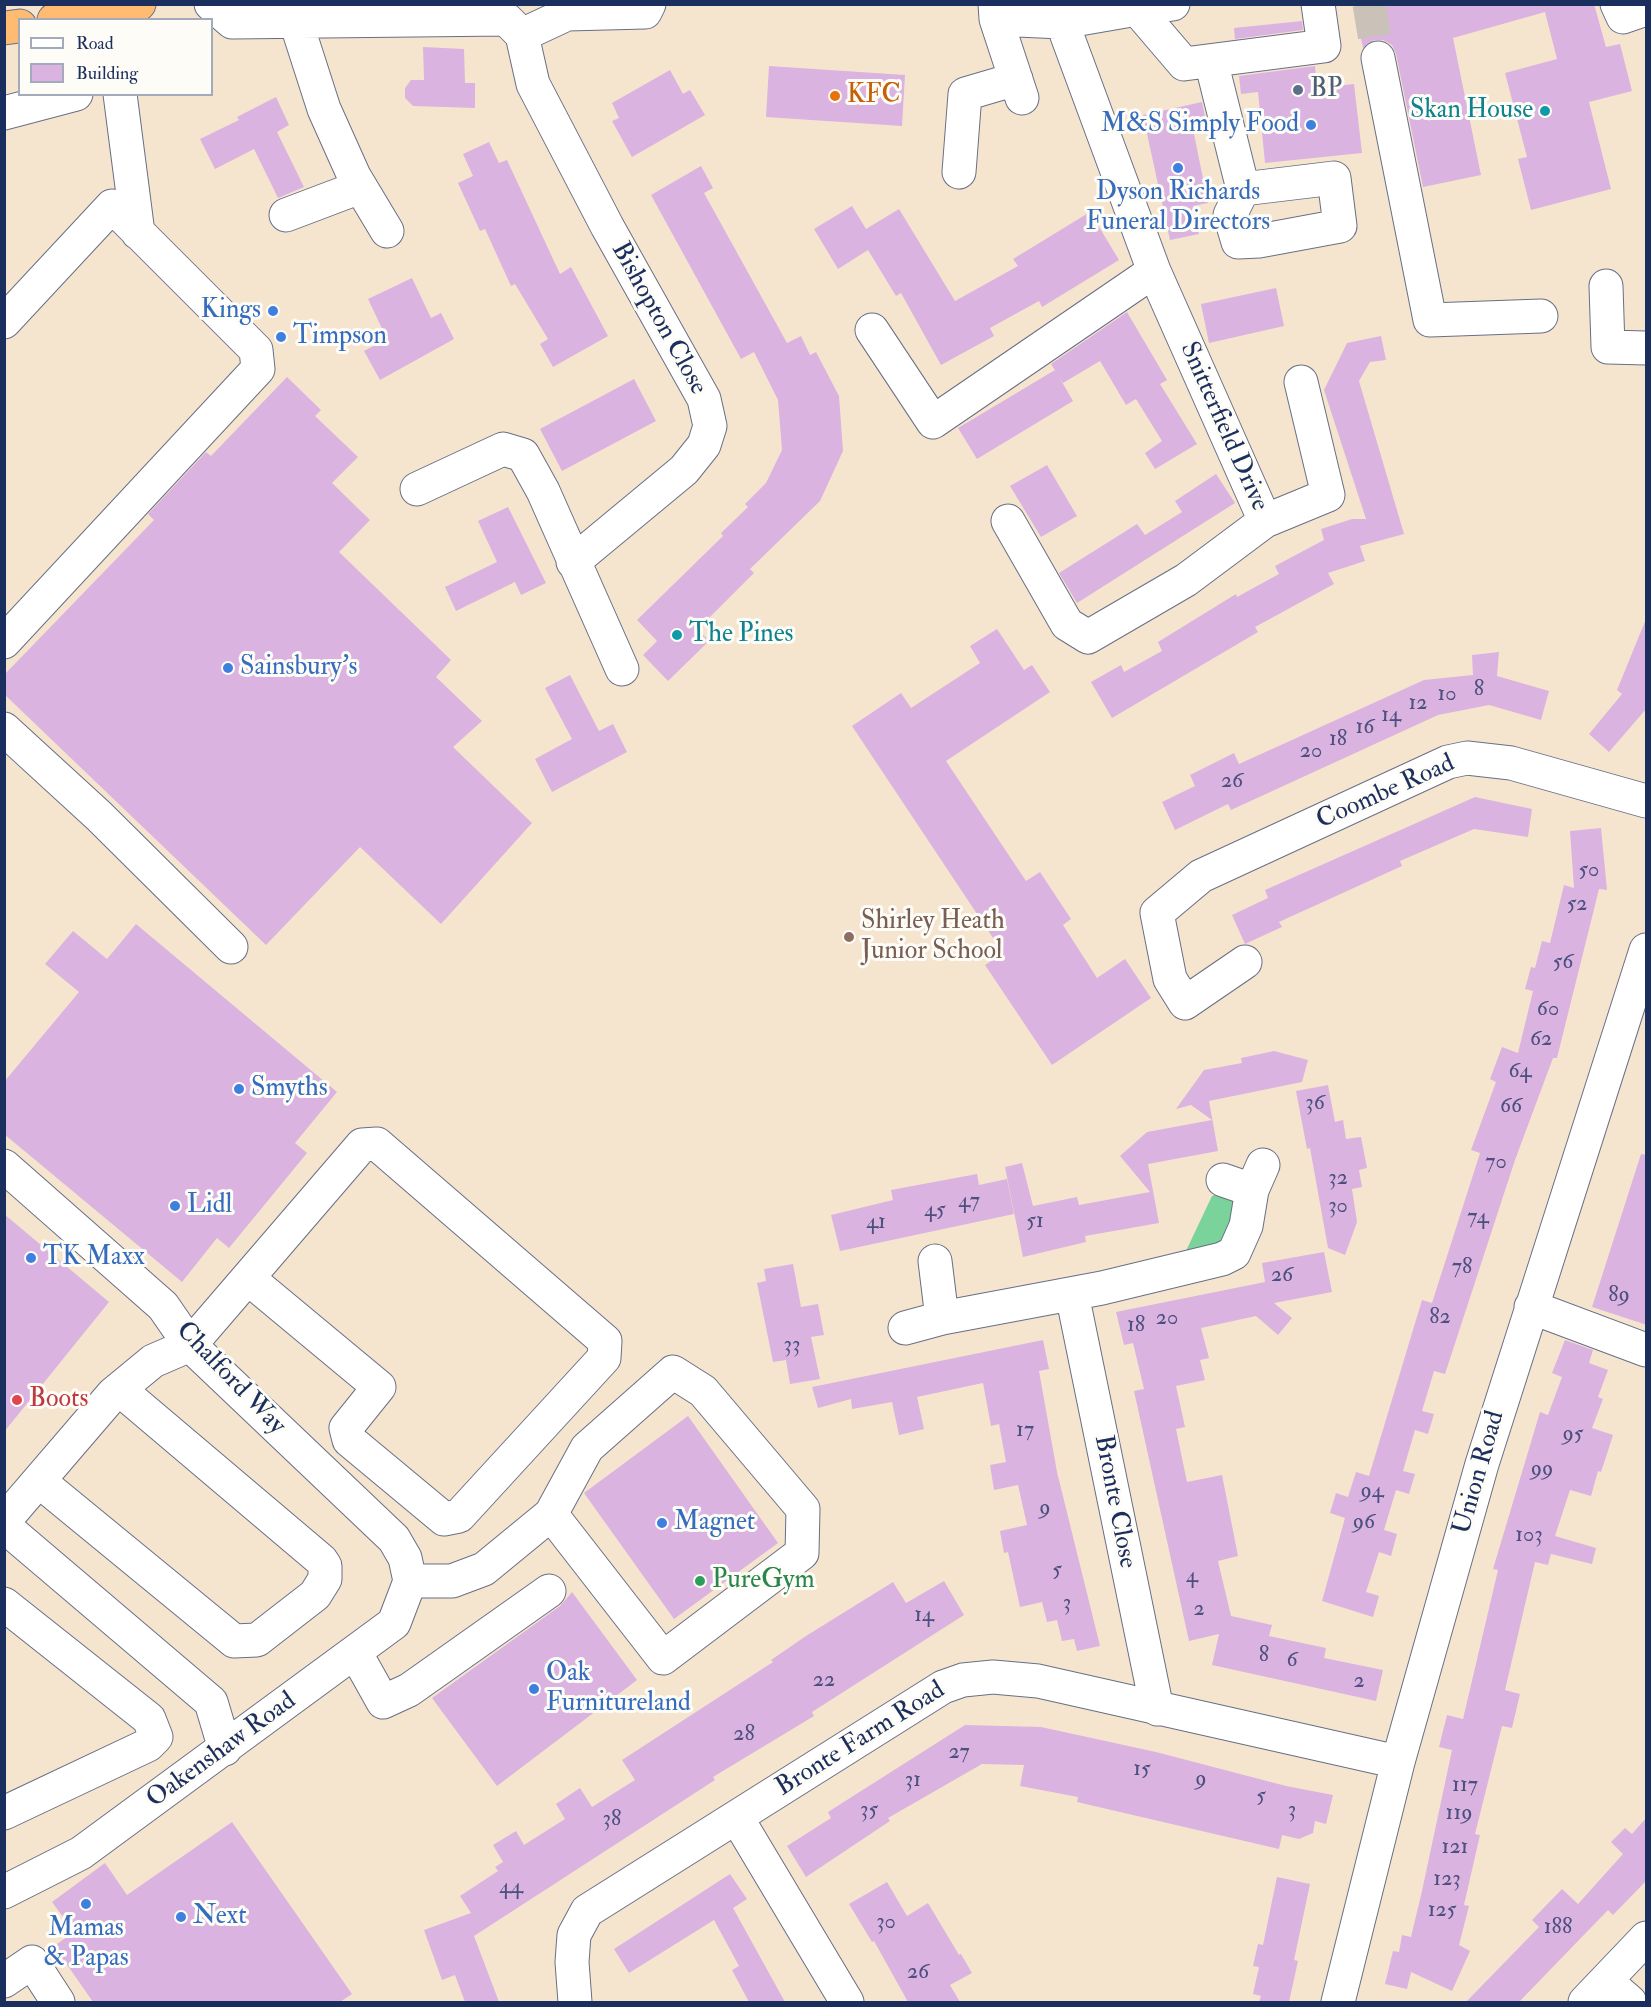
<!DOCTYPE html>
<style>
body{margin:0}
#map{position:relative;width:1651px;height:2007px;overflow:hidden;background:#f6e5ce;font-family:"IM FELL Double Pica",serif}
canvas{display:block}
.frame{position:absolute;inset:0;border:6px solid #1b2f5e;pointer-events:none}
.legend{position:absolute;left:18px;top:18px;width:195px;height:78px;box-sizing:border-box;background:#fdfcf7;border:2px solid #a3aaba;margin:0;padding:8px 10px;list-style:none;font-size:18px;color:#1b2f5e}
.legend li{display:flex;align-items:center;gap:12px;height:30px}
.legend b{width:30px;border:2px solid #a3aaba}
</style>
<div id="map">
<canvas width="1651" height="2007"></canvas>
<div class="frame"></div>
<ul class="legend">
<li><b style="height:8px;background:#fff"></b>Road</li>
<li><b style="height:16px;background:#dab3e1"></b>Building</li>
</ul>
</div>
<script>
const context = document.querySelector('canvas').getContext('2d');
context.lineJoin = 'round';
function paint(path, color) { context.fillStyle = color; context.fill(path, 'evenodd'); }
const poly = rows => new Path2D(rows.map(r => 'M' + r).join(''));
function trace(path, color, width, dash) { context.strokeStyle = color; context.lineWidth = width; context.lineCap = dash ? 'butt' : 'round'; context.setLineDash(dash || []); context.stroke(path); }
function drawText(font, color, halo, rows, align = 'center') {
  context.font = font + ' "IM FELL Double Pica",serif'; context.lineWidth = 6; context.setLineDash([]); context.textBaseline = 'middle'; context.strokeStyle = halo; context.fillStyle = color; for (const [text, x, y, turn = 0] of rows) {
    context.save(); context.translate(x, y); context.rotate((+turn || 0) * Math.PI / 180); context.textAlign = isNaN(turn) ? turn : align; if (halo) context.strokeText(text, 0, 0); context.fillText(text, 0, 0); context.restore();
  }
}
const green = poly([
 [1222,1192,1240,1199,1233,1244,1185,1253,1212,1196]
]);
const building = poly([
 [1354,4,1594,4,1606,47,1620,44,1632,91,1589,102,1611,189,1531,210,1518,159,1527,157,1505,73,1557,59,1545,12,1453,38,1481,175,1423,187,1396,54,1392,45,1383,40,1374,40,1363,48],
 [1302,21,1303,30,1235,39,1234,28],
 [423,47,464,49,465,83,475,83,475,108,413,106,405,98,405,88,411,80,424,80],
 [769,66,905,75,902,126,766,117],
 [1315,66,1317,88,1354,84,1362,153,1265,163,1258,92,1241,94,1239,76],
 [670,70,683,94,690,90,705,115,632,157,612,121,619,118,612,103],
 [276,97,289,125,277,132,304,187,278,198,254,149,215,169,200,139,239,120,237,117],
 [1202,102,1208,131,1194,134,1208,203,1193,206,1199,234,1170,240,1143,115],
 [489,142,499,163,507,160,560,274,571,267,608,336,553,367,540,344,548,339,515,284,511,286,485,229,480,231,458,183,473,176,463,154],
 [701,166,713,188,704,193,787,343,801,336,810,355,816,352,839,396,843,451,820,501,750,569,754,573,698,629,709,641,668,681,643,655,657,641,637,620,723,536,721,533,748,507,745,504,766,483,782,450,778,400,754,352,741,359,651,195],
 [852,206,866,229,899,209,955,301,1018,266,1013,259,1090,212,1119,260,1042,307,1039,301,990,328,994,336,941,365,901,293,896,296,868,250,838,269,814,229],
 [412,278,431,318,441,313,454,339,380,380,364,351,387,339,368,299],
 [1276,288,1284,326,1209,343,1201,304],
 [1127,312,1167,380,1160,384,1197,444,1155,469,1145,453,1162,441,1136,399,1126,405,1100,361,1063,383,1051,364],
 [1381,336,1386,360,1370,362,1359,381,1404,534,1360,546,1365,561,1328,573,1334,584,1255,627,1258,632,1112,718,1091,682,1121,665,1124,672,1162,651,1158,642,1236,594,1237,597,1279,574,1275,566,1324,540,1321,529,1352,519,1366,519,1324,390,1347,343],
 [1055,370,1073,401,977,459,958,428],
 [287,377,321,410,315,416,358,457,332,483,370,520,339,552,451,660,436,677,482,721,453,747,532,823,441,924,360,847,266,945,4,694,4,675,154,520,148,514,206,452,211,456],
 [634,379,656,421,562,471,540,429],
 [1047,465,1077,516,1041,537,1010,486],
 [1216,474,1235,503,1077,603,1059,573,1137,524,1145,535,1182,512,1175,501],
 [508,507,546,583,521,595,515,582,456,611,445,587,497,562,478,521],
 [1646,619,1647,708,1609,752,1589,734,1622,694,1617,690],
 [997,629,1024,670,1032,665,1050,692,946,761,1026,881,1040,872,1071,919,1063,925,1097,978,1125,959,1151,998,1052,1065,985,965,1003,953,852,726,901,693,911,708,980,663,970,646],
 [1499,652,1497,676,1549,691,1541,720,1489,705,1438,715,1231,810,1228,804,1175,830,1162,802,1195,786,1190,775,1234,753,1239,764,1424,680,1473,675,1472,655],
 [570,675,599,731,613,724,627,752,552,792,535,759,572,739,545,688],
 [1475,797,1532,809,1528,837,1474,829,1400,861,1402,866,1279,922,1282,927,1245,944,1232,915,1268,898,1265,890],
 [1601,828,1607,890,1599,889,1557,1058,1553,1058,1515,1160,1445,1374,1434,1371,1422,1411,1434,1414,1428,1434,1415,1430,1403,1471,1415,1474,1409,1494,1396,1490,1384,1530,1397,1534,1391,1556,1379,1552,1366,1592,1379,1596,1373,1617,1322,1601,1345,1518,1330,1513,1336,1493,1348,1497,1356,1472,1369,1476,1422,1300,1432,1303,1480,1153,1471,1150,1496,1082,1490,1079,1502,1047,1518,1053,1533,991,1525,989,1531,967,1535,968,1542,941,1550,943,1564,885,1574,888,1570,831],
 [136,924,337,1092,295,1143,307,1153,229,1248,217,1238,182,1282,4,1134,4,1082,79,992,45,964,73,931,107,959],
 [1274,1051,1308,1060,1302,1082,1209,1101,1218,1151,1148,1164,1159,1223,1085,1236,1086,1242,1023,1257,1005,1167,1022,1163,1033,1206,1077,1197,1079,1205,1150,1192,1120,1156,1147,1132,1212,1120,1191,1105,1176,1109,1204,1070,1242,1063,1241,1058],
 [1328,1085,1335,1122,1343,1120,1346,1139,1361,1137,1367,1168,1359,1170,1362,1187,1352,1189,1357,1222,1345,1255,1328,1248,1310,1148,1307,1149,1296,1091],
 [1641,1154,1647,1155,1647,1325,1592,1307],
 [977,1174,979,1185,1007,1179,1014,1214,840,1251,831,1215,893,1200,891,1190],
 [4,1214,109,1302,4,1432],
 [1324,1252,1332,1292,1274,1303,1292,1318,1278,1335,1256,1316,1201,1328,1209,1358,1200,1360,1205,1380,1176,1386,1185,1427,1176,1429,1187,1482,1222,1475,1238,1556,1218,1561,1231,1616,1272,1625,1269,1636,1326,1648,1324,1658,1383,1670,1376,1701,1212,1665,1219,1634,1189,1641,1134,1391,1144,1389,1133,1343,1124,1345,1116,1312,1265,1282,1262,1263],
 [793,1264,801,1307,818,1304,824,1335,811,1337,820,1379,790,1384,786,1360,773,1362,757,1283,766,1281,764,1269],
 [1043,1340,1049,1369,1039,1371,1057,1472,1100,1646,1077,1651,1074,1639,1062,1641,1057,1620,1047,1622,1042,1602,1020,1607,1008,1552,1004,1553,1000,1531,1027,1525,1018,1485,994,1490,990,1465,1006,1462,999,1424,991,1426,983,1383,917,1397,924,1429,899,1435,892,1402,852,1409,851,1399,818,1408,812,1387],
 [1565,1340,1593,1350,1589,1363,1608,1370,1598,1397,1603,1399,1592,1428,1613,1435,1606,1457,1601,1472,1598,1471,1591,1496,1570,1490,1555,1536,1596,1548,1592,1564,1551,1554,1548,1565,1535,1562,1505,1690,1520,1694,1512,1728,1502,1726,1475,1834,1480,1835,1464,1905,1469,1906,1459,1945,1470,1951,1452,1991,1411,1972,1407,1989,1385,1984,1393,1951,1399,1952,1402,1935,1411,1937,1422,1891,1452,1750,1439,1747,1447,1715,1463,1719,1498,1570,1493,1569,1540,1412,1548,1415,1562,1377,1552,1373],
 [688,1416,778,1543,674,1619,584,1493],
 [944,1581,964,1615,812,1712,814,1716,713,1777,715,1780,474,1936,499,2002,465,2002,455,1975,442,1980,424,1930,471,1913,460,1896,498,1871,495,1867,503,1862,493,1845,516,1831,524,1845,565,1819,556,1804,580,1788,592,1807,635,1780,622,1760,773,1662,771,1660,806,1636,893,1582,906,1603],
 [572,1592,637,1680,497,1786,432,1698,560,1606],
 [965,1725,1041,1727,1156,1752,1286,1786,1333,1795,1326,1824,1315,1821,1313,1833,1299,1839,1282,1835,1279,1849,1077,1802,1078,1797,1020,1786,1024,1765,982,1764,888,1818,890,1821,806,1877,787,1846,831,1818,828,1812],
 [1647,1817,1647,1880,1613,1915,1608,1910,1519,2002,1466,2002,1539,1927,1532,1920,1562,1889,1578,1904,1623,1854,1611,1842,1625,1828,1632,1834],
 [232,1822,352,1994,340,2002,93,2002,54,1946,74,1932,52,1902,105,1863,127,1895],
 [730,1874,747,1899,733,1908,785,2002,749,2002,732,1970,739,1966,714,1920,629,1973,614,1949],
 [1277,1877,1310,1884,1294,1960,1298,1961,1289,2002,1259,2002,1261,1996,1253,1994,1259,1967,1253,1966,1258,1944,1263,1945],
 [887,1882,907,1916,928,1903,959,1955,961,1954,972,1973,950,1985,960,2002,908,2002,874,1941,872,1942,849,1904]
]);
const minorTunnel = poly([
 [1369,4,1378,58]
]);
const minor = poly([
 [211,4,232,22,506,19,522,35,567,14,645,12,649,4],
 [995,4,996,19,1022,98],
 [1136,4,1137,9,1173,4],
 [1617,4,1623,17,1646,9],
 [996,19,1062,22,1137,9,1184,64,1324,46,1318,4],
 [296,22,324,109,354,176,387,231],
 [522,35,533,84,607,226,704,399,710,426,704,445,684,470,573,562],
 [1378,58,1430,320,1541,316],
 [1211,61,1243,189,1334,178,1340,226,1259,241,1238,242,1230,215,1243,189],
 [120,94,138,233],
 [4,113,76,94],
 [959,172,965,94,1016,79],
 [286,215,360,187],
 [1606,286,1608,347,1646,348],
 [4,322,112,206,256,350,258,369,4,642],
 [872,330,933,422,1154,271,1062,22],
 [417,489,503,449,523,455,543,491,622,669],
 [1008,521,1067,624,1088,637,1186,580,1265,521,1154,271],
 [1265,521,1328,495,1301,382],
 [4,729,99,816,231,947],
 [1245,962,1185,1003,1170,979,1157,913,1201,876,1448,762,1467,758,1511,763,1646,801],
 [4,1166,163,1306,190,1345,394,1539,405,1558,410,1581,394,1623,81,1853,4,1892],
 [1223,1180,1252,1190],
 [935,1261,942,1318],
 [1072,1294,1157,1709],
 [1531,1307,1646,1350],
 [905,1328,942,1318,1102,1288,1222,1259,1234,1253,1246,1226,1252,1190,1263,1165],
 [39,1481,234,1641,257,1640,315,1595,325,1579,325,1566,321,1560,119,1389],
 [4,1521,113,1394,153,1361,190,1345,362,1145,377,1144,605,1341,604,1358,459,1516,444,1519,349,1440,346,1428,379,1387,249,1279],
 [4,1526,211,1702,225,1749],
 [410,1581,452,1581,484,1569,551,1514,587,1448,673,1372,703,1391,803,1509,802,1553,663,1658,551,1514],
 [4,1604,149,1719,156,1737,148,1745,4,1813],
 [355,1652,383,1702,409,1690,549,1591],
 [737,1818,847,2002],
 [4,1981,32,1962,58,2002],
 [1606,1981,1630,2002],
 [575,2002,572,1962,574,1935,587,1911,943,1687,963,1680,993,1677,1038,1681,1398,1762],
 [1338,2002,1398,1762,1482,1464,1646,950],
 [1585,2002,1646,1938]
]);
const highway = poly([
 [54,20,139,4],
 [4,28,20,26]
]);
const markers = [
 [1298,90,6,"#5c6f8a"],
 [835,96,6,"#e8710a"],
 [1545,111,6,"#0f9aa8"],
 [1311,125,6,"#3f7fe0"],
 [1178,168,6,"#3f7fe0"],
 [273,311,6,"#3f7fe0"],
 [281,337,6,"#3f7fe0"],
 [677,635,6,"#0f9aa8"],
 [228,668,6,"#3f7fe0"],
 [849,937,6,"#8d6e63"],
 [239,1089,6,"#3f7fe0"],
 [175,1206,6,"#3f7fe0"],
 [31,1258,6,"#3f7fe0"],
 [17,1400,6,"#e0444e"],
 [662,1523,6,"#3f7fe0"],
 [700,1581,6,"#2e9e5b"],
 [534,1689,6,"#3f7fe0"],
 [86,1904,6,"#3f7fe0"],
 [181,1917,6,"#3f7fe0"]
];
const numberNames = [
 ["8",1479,690],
 ["10",1447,695],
 ["12",1418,704],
 ["14",1391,716],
 ["16",1365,728],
 ["18",1338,740],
 ["20",1311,752],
 ["26",1232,782],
 ["50",1589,871],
 ["52",1577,905],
 ["56",1563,963],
 ["60",1548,1010],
 ["62",1541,1040],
 ["64",1520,1072],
 ["36",1315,1104],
 ["66",1511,1107],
 ["70",1496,1163],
 ["32",1338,1179],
 ["47",969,1202],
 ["30",1338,1207],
 ["45",935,1211],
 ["74",1478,1218],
 ["51",1035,1222],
 ["41",876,1223],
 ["78",1462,1268],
 ["26",1282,1276],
 ["89",1619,1296],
 ["82",1440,1318],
 ["20",1167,1319],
 ["18",1136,1326],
 ["33",792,1346],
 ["17",1025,1431],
 ["95",1573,1435],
 ["99",1542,1470],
 ["94",1372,1492],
 ["9",1045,1509],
 ["96",1364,1523],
 ["103",1529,1536],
 ["5",1057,1571],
 ["4",1192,1577],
 ["3",1067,1604],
 ["2",1199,1610],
 ["14",924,1616],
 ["8",1264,1656],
 ["6",1292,1661],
 ["22",824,1681],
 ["2",1359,1682],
 ["28",744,1735],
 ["27",959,1753],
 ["15",1142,1770],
 ["9",1201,1780],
 ["31",913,1781],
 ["117",1465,1786],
 ["5",1261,1797],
 ["35",869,1811],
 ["3",1292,1811],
 ["119",1459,1814],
 ["38",612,1820],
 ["121",1455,1848],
 ["123",1447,1880],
 ["44",511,1888],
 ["125",1442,1911],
 ["30",886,1923],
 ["188",1558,1928],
 ["26",918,1973]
];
const serviceNames = [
 ["BP",1310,90]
];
const foodNames = [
 ["KFC",847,96]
];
const cultureNames = [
 ["Skan House",1533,111],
 ["The Pines",689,635,"left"]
];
const shopNames = [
 ["M&S Simply Food",1299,125,"right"],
 ["Dyson Richards",1178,193,"center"],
 ["Funeral Directors",1178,223,"center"],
 ["Kings",261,311,"right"],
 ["Timpson",293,337],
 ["Sainsbury's",240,668],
 ["Smyths",251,1089],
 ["Lidl",187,1206],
 ["TK Maxx",43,1258],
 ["Magnet",674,1523],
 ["Oak",546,1674],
 ["Furnitureland",546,1704],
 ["Next",193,1917],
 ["Mamas",86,1929,"center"],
 ["& Papas",86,1959,"center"]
];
const streetNames = [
 ["Bishopton Close",658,319,61],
 ["Snitterfield Drive",1223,427,66],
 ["Coombe Road",1386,793,-24],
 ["Chalford Way",230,1379,46],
 ["Union Road",1480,1473,-74],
 ["Bronte Close",1114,1502,79],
 ["Bronte Farm Road",861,1740,-32],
 ["Oakenshaw Road",222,1751,-36]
];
const educationNames = [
 ["Shirley Heath",861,922],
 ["Junior School",861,952]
];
const healthNames = [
 ["Boots",29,1400]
];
const leisureNames = [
 ["PureGym",712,1581]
];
paint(green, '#79d39a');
paint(building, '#dab3e1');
trace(minorTunnel, '#cac1b8', 33, [33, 16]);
trace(minor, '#686f85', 35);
trace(highway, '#686f85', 35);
trace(minor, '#fff', 33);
trace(highway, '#febb71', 33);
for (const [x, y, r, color] of markers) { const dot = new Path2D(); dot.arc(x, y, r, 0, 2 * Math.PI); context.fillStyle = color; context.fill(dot); trace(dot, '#fdfcf7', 2); }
drawText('22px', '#4b507f', null, numberNames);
drawText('26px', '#4e5e75', '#fdfcf7', serviceNames, 'left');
drawText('26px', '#c56008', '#fdfcf7', foodNames, 'left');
drawText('26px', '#0d838f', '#fdfcf7', cultureNames, 'right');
drawText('26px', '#366cbe', '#fdfcf7', shopNames, 'left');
drawText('26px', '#1b2f5e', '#fdfcf7', streetNames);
drawText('26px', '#785e54', '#fdfcf7', educationNames, 'left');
drawText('26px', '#be3a42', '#fdfcf7', healthNames, 'left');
drawText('26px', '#27864d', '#fdfcf7', leisureNames, 'left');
</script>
